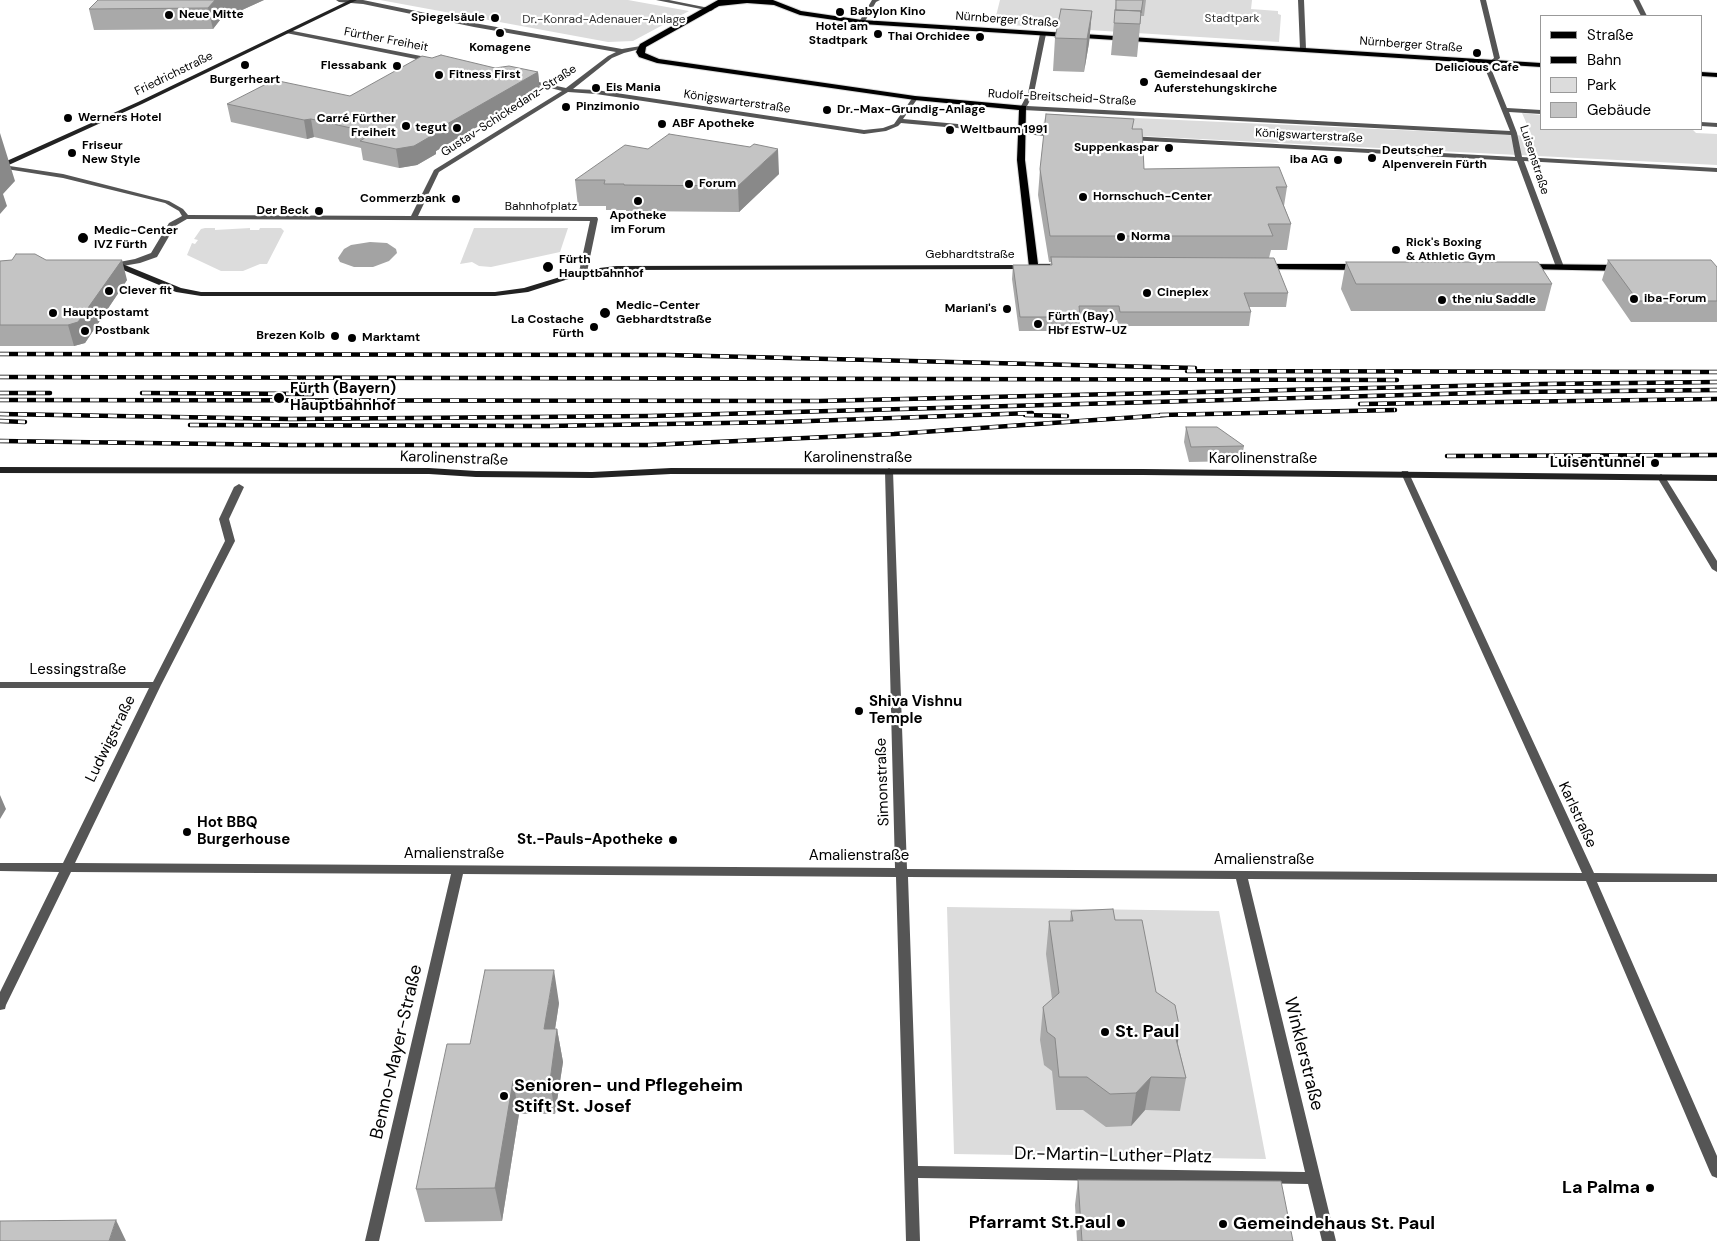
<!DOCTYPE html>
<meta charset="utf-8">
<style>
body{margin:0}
#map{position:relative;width:1717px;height:1241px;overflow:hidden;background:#fff;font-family:"DM Sans",sans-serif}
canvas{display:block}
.legend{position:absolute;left:1540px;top:15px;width:162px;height:115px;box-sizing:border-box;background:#fff;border:1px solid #999;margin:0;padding:6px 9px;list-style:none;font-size:15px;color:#000}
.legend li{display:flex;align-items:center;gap:10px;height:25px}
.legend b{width:25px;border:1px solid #999}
</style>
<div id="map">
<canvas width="1717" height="1241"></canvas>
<ul class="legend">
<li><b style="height:6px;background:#000"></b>Straße</li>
<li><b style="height:6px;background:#000"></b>Bahn</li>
<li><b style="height:14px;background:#dcdcdc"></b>Park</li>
<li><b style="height:14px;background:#c4c4c4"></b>Gebäude</li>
</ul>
</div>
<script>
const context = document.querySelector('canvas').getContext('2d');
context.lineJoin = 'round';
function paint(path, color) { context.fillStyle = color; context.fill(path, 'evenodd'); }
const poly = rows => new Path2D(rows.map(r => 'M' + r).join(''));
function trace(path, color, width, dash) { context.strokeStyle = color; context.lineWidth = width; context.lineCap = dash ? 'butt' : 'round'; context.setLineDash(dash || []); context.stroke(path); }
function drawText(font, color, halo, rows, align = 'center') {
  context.font = font + ' "DM Sans",sans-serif'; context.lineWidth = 4.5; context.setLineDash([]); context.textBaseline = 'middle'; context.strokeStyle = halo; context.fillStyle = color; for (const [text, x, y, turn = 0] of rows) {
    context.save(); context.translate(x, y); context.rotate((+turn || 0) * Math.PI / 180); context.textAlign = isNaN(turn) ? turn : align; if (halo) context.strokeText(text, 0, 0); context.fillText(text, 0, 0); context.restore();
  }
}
const green = poly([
 [380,0,628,0,689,11,633,41,608,42],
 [1000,0,1252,0,1251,9,1278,11,1278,14,1281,15,1279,42,994,24],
 [1522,113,1541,115,1541,129,1692,129,1696,133,1717,134,1717,165,1041,131,1046,114,1532,136],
 [205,228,215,228,215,230,250,228,250,230,259,230,260,228,281,228,284,231,267,264,260,264,243,271,221,271,187,255,192,243,195,244,198,240,194,239,201,229],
 [474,228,568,228,560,252,491,267,479,266,472,262,460,264],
 [947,907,1219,911,1266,1159,954,1154]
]);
const water = poly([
 [370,242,387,243,396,249,397,253,389,261,373,267,354,267,340,262,338,258,344,249,351,245]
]);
const street = poly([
 [336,0,363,0,474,23,622,49,641,46,644,48,624,53,612,58,573,89,596,90,864,130,883,128,894,124,913,97,915,96,918,98,903,119,1057,133,1060,135,1057,137,901,123,898,126,886,131,864,134,596,94,568,92,439,172,418,216,597,217,598,219,587,272,583,274,579,272,590,221,187,219,175,226,157,257,140,263,117,267,114,267,114,263,135,259,151,253,169,223,182,216,179,211,165,203,63,178,0,168,3,165,63,174,169,201,183,209,188,215,411,216,434,170,562,91,524,81,524,79,566,88,608,56,616,52,474,27,363,4,339,2,336,0],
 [656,0,669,0,714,9,711,11,656,0],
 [872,0,880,0,876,2,864,23,860,23,859,22,872,0],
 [1298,0,1304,0,1306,49,1303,51,1300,49,1298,0],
 [1480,0,1486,0,1500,58,1490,66,1507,108,1541,110,1541,114,1509,112,1517,133,1522,157,1717,168,1717,172,1524,161,1564,267,1560,269,1556,267,1517,161,1129,140,1126,138,1129,136,1515,157,1511,135,1023,110,1020,108,1028,93,1040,34,1043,32,1046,34,1034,93,1027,106,1510,131,1484,66,1494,58,1480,0],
 [1633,0,1639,0,1647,16,1641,16,1633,0],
 [288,30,431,58,434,60,431,62,286,33,285,32,288,30],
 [1701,122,1717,123,1717,127,1701,126,1701,122],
 [889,468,893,471,907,869,1582,873,1401,473,1402,471,1408,471,1594,873,1717,874,1717,882,1597,882,1717,1156,1717,1178,1712,1176,1710,1172,1586,881,1248,879,1336,1241,1322,1241,1308,1184,918,1178,920,1241,906,1241,896,877,463,874,379,1241,365,1241,451,874,71,872,6,1005,5,1009,0,1010,0,992,59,872,0,871,0,863,63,863,149,688,0,688,0,682,153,682,225,541,219,519,234,487,239,484,244,487,229,519,235,541,161,685,75,863,895,868,885,471,889,468],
 [908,877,1236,879,1305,1172,918,1166,908,877],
 [1661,474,1665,477,1717,561,1717,572,1712,569,1657,477,1661,474]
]);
const secondary = poly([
 [350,0,357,0,142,104,0,169,0,164,138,102,350,0],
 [108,263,120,263,181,288,201,292,495,292,524,288,583,270,616,266,1026,265,1030,267,1026,269,616,270,584,274,528,292,495,296,201,296,176,292,116,267,108,267,108,263],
 [0,467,429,468,476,471,592,472,671,468,1143,469,1717,475,1717,481,1143,475,671,474,592,478,476,477,429,474,0,473,0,467]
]);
const primary = poly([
 [718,0,773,0,801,11,862,20,1541,63,1541,67,862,24,800,15,774,5,747,3,719,6,646,47,645,53,659,59,915,96,1026,106,1025,160,1038,264,1050,264,1055,267,1050,270,1034,270,1029,267,1017,160,1019,110,915,100,657,63,639,57,636,52,640,44,718,0],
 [1701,72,1717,73,1717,77,1701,76,1701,72],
 [1262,264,1362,264,1367,267,1362,270,1259,269,1257,267,1262,264],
 [1525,264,1622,265,1627,268,1622,271,1522,269,1520,267,1525,264]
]);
const rail = poly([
 [0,354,668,355,1195,368],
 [1187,371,1717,372],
 [0,377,1397,380],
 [0,393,50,393],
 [142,393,312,394],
 [0,400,819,401,1541,384,1717,382],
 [1360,404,1717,399],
 [0,414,291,419,650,416,1514,392,1717,390],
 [1025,415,1067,416],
 [1160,415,1395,410],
 [0,421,25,422],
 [190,425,548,426,782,422,1032,413],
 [0,441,290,445,649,445,894,434,1167,415],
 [1447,456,1717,455]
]);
const wall = poly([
 [264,0,220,20,213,29,94,30,89,9],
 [1116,0,1146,0,1144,16,1141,16,1137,57,1111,55],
 [1092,11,1089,43,1084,72,1053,71,1055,38],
 [432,58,495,68,538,72,540,90,436,151,436,154,417,165,399,168,363,160,361,148,314,137,307,139,231,122,227,104,350,96],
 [1133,129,1144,169,1287,187,1284,206,1291,224,1287,250,1271,250,1269,258,1288,293,1286,307,1249,307,1251,312,1249,326,1119,326,1117,320,1080,320,1079,331,1019,331,1012,279,1013,265,1050,265,1051,262,1049,262,1038,195,1040,169],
 [648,149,779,174,739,212,626,211,626,210,606,210,606,206,578,206,575,180],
 [46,260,127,280,85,343,74,346,0,346,0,261],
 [1608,260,1717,267,1717,322,1631,322,1602,280],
 [1346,262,1552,284,1545,311,1351,311,1341,289],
 [1186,427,1244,446,1241,461,1189,462,1184,442],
 [1071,911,1115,920,1156,992,1178,1044,1186,1078,1180,1111,1145,1110,1131,1126,1106,1127,1083,1110,1056,1110,1052,1071,1044,1065,1040,1040,1043,1007,1052,999,1046,954,1049,921,1070,921],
 [559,1003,555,1029,557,1029,563,1062,555,1114,519,1114,502,1221,425,1222,416,1189,470,1044],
 [1078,1180,1293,1241,1077,1241,1075,1205]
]);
const shadedWall = poly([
 [215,0,264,0,220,20,213,29,208,8],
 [1092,11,1089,43,1084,72,1087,39],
 [538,72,540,90,436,151,436,154,417,165,399,168,396,149,433,132],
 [311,119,314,137,307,139,304,120],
 [0,133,15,181,3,194,7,206,0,214],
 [778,149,779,174,739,212,738,186],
 [122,260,127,280,85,343,74,346,68,325],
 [0,795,6,809,0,819],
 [554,970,559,1003,550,1062,544,1029],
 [557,1029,563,1062,555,1114,550,1081],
 [1180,1030,1174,1063,1175,1035],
 [1151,1077,1145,1110,1131,1126,1136,1093],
 [513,1081,519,1114,502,1221,495,1188],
 [116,1220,126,1241,109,1241]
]);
const building = poly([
 [98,0,215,0,208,8,89,9,98,0],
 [1116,0,1143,0,1141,13,1141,11,1116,10,1116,0],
 [1061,9,1092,11,1087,39,1055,38,1061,9],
 [1115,10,1141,11,1140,24,1114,23,1115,10],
 [441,55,495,68,509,66,538,72,433,132,433,135,414,146,396,149,360,141,373,133,311,119,304,120,227,104,274,80,350,96,422,56,432,58,441,55],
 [1046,114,1134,119,1132,129,1142,129,1144,169,1279,167,1287,187,1276,187,1291,224,1268,224,1273,236,1050,236,1040,169,1046,114],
 [669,134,750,147,754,144,778,149,738,186,624,185,624,184,604,184,605,180,575,180,625,145,648,149,669,134],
 [16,254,35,254,46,260,122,260,78,322,68,325,0,325,0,261,12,260,16,254],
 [1051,257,1274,258,1288,293,1244,293,1251,312,1120,312,1119,306,1079,306,1080,317,1020,317,1013,265,1052,265,1051,257],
 [1608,260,1711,260,1717,267,1717,301,1638,301,1608,260],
 [1346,262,1538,262,1552,284,1356,284,1346,262],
 [1186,427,1217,427,1244,446,1191,447,1186,427],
 [1113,909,1115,920,1142,920,1156,992,1175,1005,1180,1030,1175,1035,1186,1078,1151,1077,1136,1093,1110,1094,1087,1077,1059,1077,1055,1038,1047,1032,1043,1007,1059,993,1049,921,1073,921,1071,911,1113,909],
 [485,970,554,970,544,1029,557,1029,550,1081,513,1081,495,1188,416,1189,447,1044,470,1044,485,970],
 [1078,1180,1281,1181,1293,1241,1082,1241,1078,1180],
 [116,1220,109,1241,0,1241,0,1221,116,1220]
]);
const markers = [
 [840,12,5,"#000"],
 [169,15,5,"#000"],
 [495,18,5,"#000"],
 [500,33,5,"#000"],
 [878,34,5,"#000"],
 [980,37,5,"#000"],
 [1477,53,5,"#000"],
 [245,65,5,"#000"],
 [397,66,5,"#000"],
 [439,75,5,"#000"],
 [1144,82,5,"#000"],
 [596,88,5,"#000"],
 [566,107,5,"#000"],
 [827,110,5,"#000"],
 [68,118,5,"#000"],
 [662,124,5,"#000"],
 [406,126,5,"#000"],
 [457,128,5,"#000"],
 [950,130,5,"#000"],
 [1169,148,5,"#000"],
 [72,153,5,"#000"],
 [1372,158,5,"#000"],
 [1338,160,5,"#000"],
 [689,184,5,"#000"],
 [1083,197,5,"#000"],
 [456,199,5,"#000"],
 [638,201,5,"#000"],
 [319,211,5,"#000"],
 [1121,237,5,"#000"],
 [83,238,6,"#000"],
 [1396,250,5,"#000"],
 [548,267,6,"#000"],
 [109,291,5,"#000"],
 [1147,293,5,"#000"],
 [1634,299,5,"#000"],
 [1442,300,5,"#000"],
 [1007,309,5,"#000"],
 [53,313,5,"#000"],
 [605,313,6,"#000"],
 [1038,324,5,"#000"],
 [594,327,5,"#000"],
 [85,331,5,"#000"],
 [335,336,5,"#000"],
 [352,338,5,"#000"],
 [279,398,6,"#000"],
 [1655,463,5,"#000"],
 [859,711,5,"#000"],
 [187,832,5,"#000"],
 [673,840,5,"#000"],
 [1105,1032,5,"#000"],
 [504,1096,5,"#000"],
 [1650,1188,5,"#000"],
 [1121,1223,5,"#000"],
 [1223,1224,5,"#000"]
];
const farPoinames = [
 ["Babylon Kino",850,12],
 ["Neue Mitte",179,15],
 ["Spiegelsäule",485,18,"right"],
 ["Hotel am",868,27,"right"],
 ["Stadtpark",868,41,"right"],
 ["Thai Orchidee",970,37,"right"],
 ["Komagene",500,48,"center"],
 ["Flessabank",387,66,"right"],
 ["Delicious Cafe",1477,68,"center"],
 ["Fitness First",449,75],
 ["Gemeindesaal der",1154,75],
 ["Auferstehungskirche",1154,89],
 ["Burgerheart",245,80,"center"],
 ["Eis Mania",606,88],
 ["Pinzimonio",576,107],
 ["Dr.-Max-Grundig-Anlage",837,110],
 ["Werners Hotel",78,118],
 ["Carré Fürther",396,119,"right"],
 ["Freiheit",396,133,"right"],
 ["ABF Apotheke",672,124],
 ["tegut",447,128,"right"],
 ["Weltbaum 1991",960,130],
 ["Friseur",82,146],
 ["New Style",82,160],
 ["Suppenkaspar",1159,148,"right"],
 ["Deutscher",1382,151],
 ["Alpenverein Fürth",1382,165],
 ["iba AG",1328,160,"right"],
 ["Forum",699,184],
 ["Hornschuch-Center",1093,197],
 ["Commerzbank",446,199,"right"],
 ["Der Beck",309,211,"right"],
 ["Apotheke",638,216,"center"],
 ["im Forum",638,230,"center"],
 ["Medic-Center",94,231],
 ["IVZ Fürth",94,245],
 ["Norma",1131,237],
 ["Rick's Boxing",1406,243],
 ["& Athletic Gym",1406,257],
 ["Fürth",559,260],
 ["Hauptbahnhof",559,274],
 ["Clever fit",119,291],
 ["Cineplex",1157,293],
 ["iba-Forum",1644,299],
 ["the niu Saddle",1452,300],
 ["Medic-Center",616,306],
 ["Gebhardtstraße",616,320],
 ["Mariani's",997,309,"right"],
 ["Hauptpostamt",63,313],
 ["Fürth (Bay)",1048,317],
 ["Hbf ESTW-UZ",1048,331],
 ["La Costache",584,320,"right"],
 ["Fürth",584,334,"right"],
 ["Postbank",95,331],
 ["Brezen Kolb",325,336,"right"],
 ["Marktamt",362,338]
];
const farParknames = [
 ["Stadtpark",1232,19],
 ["Dr.-Konrad-Adenauer-Anlage",604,20]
];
const farStreetnames = [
 ["Nürnberger Straße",1007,20,4],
 ["Fürther Freiheit",386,40,11],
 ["Nürnberger Straße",1411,45,4],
 ["Friedrichstraße",174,74,-26],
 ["Rudolf-Breitscheid-Straße",1062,98,3],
 ["Königswarterstraße",737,102,8],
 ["Gustav-Schickedanz-Straße",509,111,-33],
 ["Königswarterstraße",1309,136,3],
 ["Luisenstraße",1534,160,72],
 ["Bahnhofplatz",541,207],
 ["Gebhardtstraße",970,255]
];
const poiNames = [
 ["Fürth (Bayern)",290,389],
 ["Hauptbahnhof",290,406],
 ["Luisentunnel",1645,463,"right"],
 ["Shiva Vishnu",869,702],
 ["Temple",869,719],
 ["Hot BBQ",197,823],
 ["Burgerhouse",197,840],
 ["St.-Pauls-Apotheke",663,840,"right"]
];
const streetNames = [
 ["Karolinenstraße",858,458],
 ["Karolinenstraße",454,459,2],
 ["Karolinenstraße",1263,459],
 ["Lessingstraße",78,670],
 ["Ludwigstraße",111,739,-64],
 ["Simonstraße",883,782,-92],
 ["Karlstraße",1577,815,65],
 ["Amalienstraße",454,854],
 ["Amalienstraße",859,856],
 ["Amalienstraße",1264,860]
];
const nearPoinames = [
 ["St. Paul",1115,1032],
 ["Senioren- und Pflegeheim",514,1086],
 ["Stift St. Josef",514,1107],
 ["La Palma",1640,1188,"right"],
 ["Pfarramt St.Paul",1111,1223,"right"],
 ["Gemeindehaus St. Paul",1233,1224]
];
const nearStreetnames = [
 ["Benno-Mayer-Straße",397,1052,-77],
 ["Winklerstraße",1303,1054,76],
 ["Dr.-Martin-Luther-Platz",1113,1156,1]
];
paint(green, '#dcdcdc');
paint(water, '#a3a3a3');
trace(primary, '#dbdbdb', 2);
paint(street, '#555');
paint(secondary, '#222');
paint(primary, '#000');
trace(rail, '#000', 4.5);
trace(rail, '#fff', 3, [9]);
paint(wall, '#a9a9a9');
paint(shadedWall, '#898989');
paint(building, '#c4c4c4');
trace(building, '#898989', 1);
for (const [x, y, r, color] of markers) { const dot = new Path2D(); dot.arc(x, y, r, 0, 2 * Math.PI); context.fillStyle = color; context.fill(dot); trace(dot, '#fff', 2); }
drawText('bold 12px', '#000', '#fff', farPoinames, 'left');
drawText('12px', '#333', '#fff', farParknames);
drawText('12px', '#000', '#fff', farStreetnames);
drawText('bold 15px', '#000', '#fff', poiNames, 'left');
drawText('15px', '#000', '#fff', streetNames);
drawText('bold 18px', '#000', '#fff', nearPoinames, 'left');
drawText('18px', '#000', '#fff', nearStreetnames);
</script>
